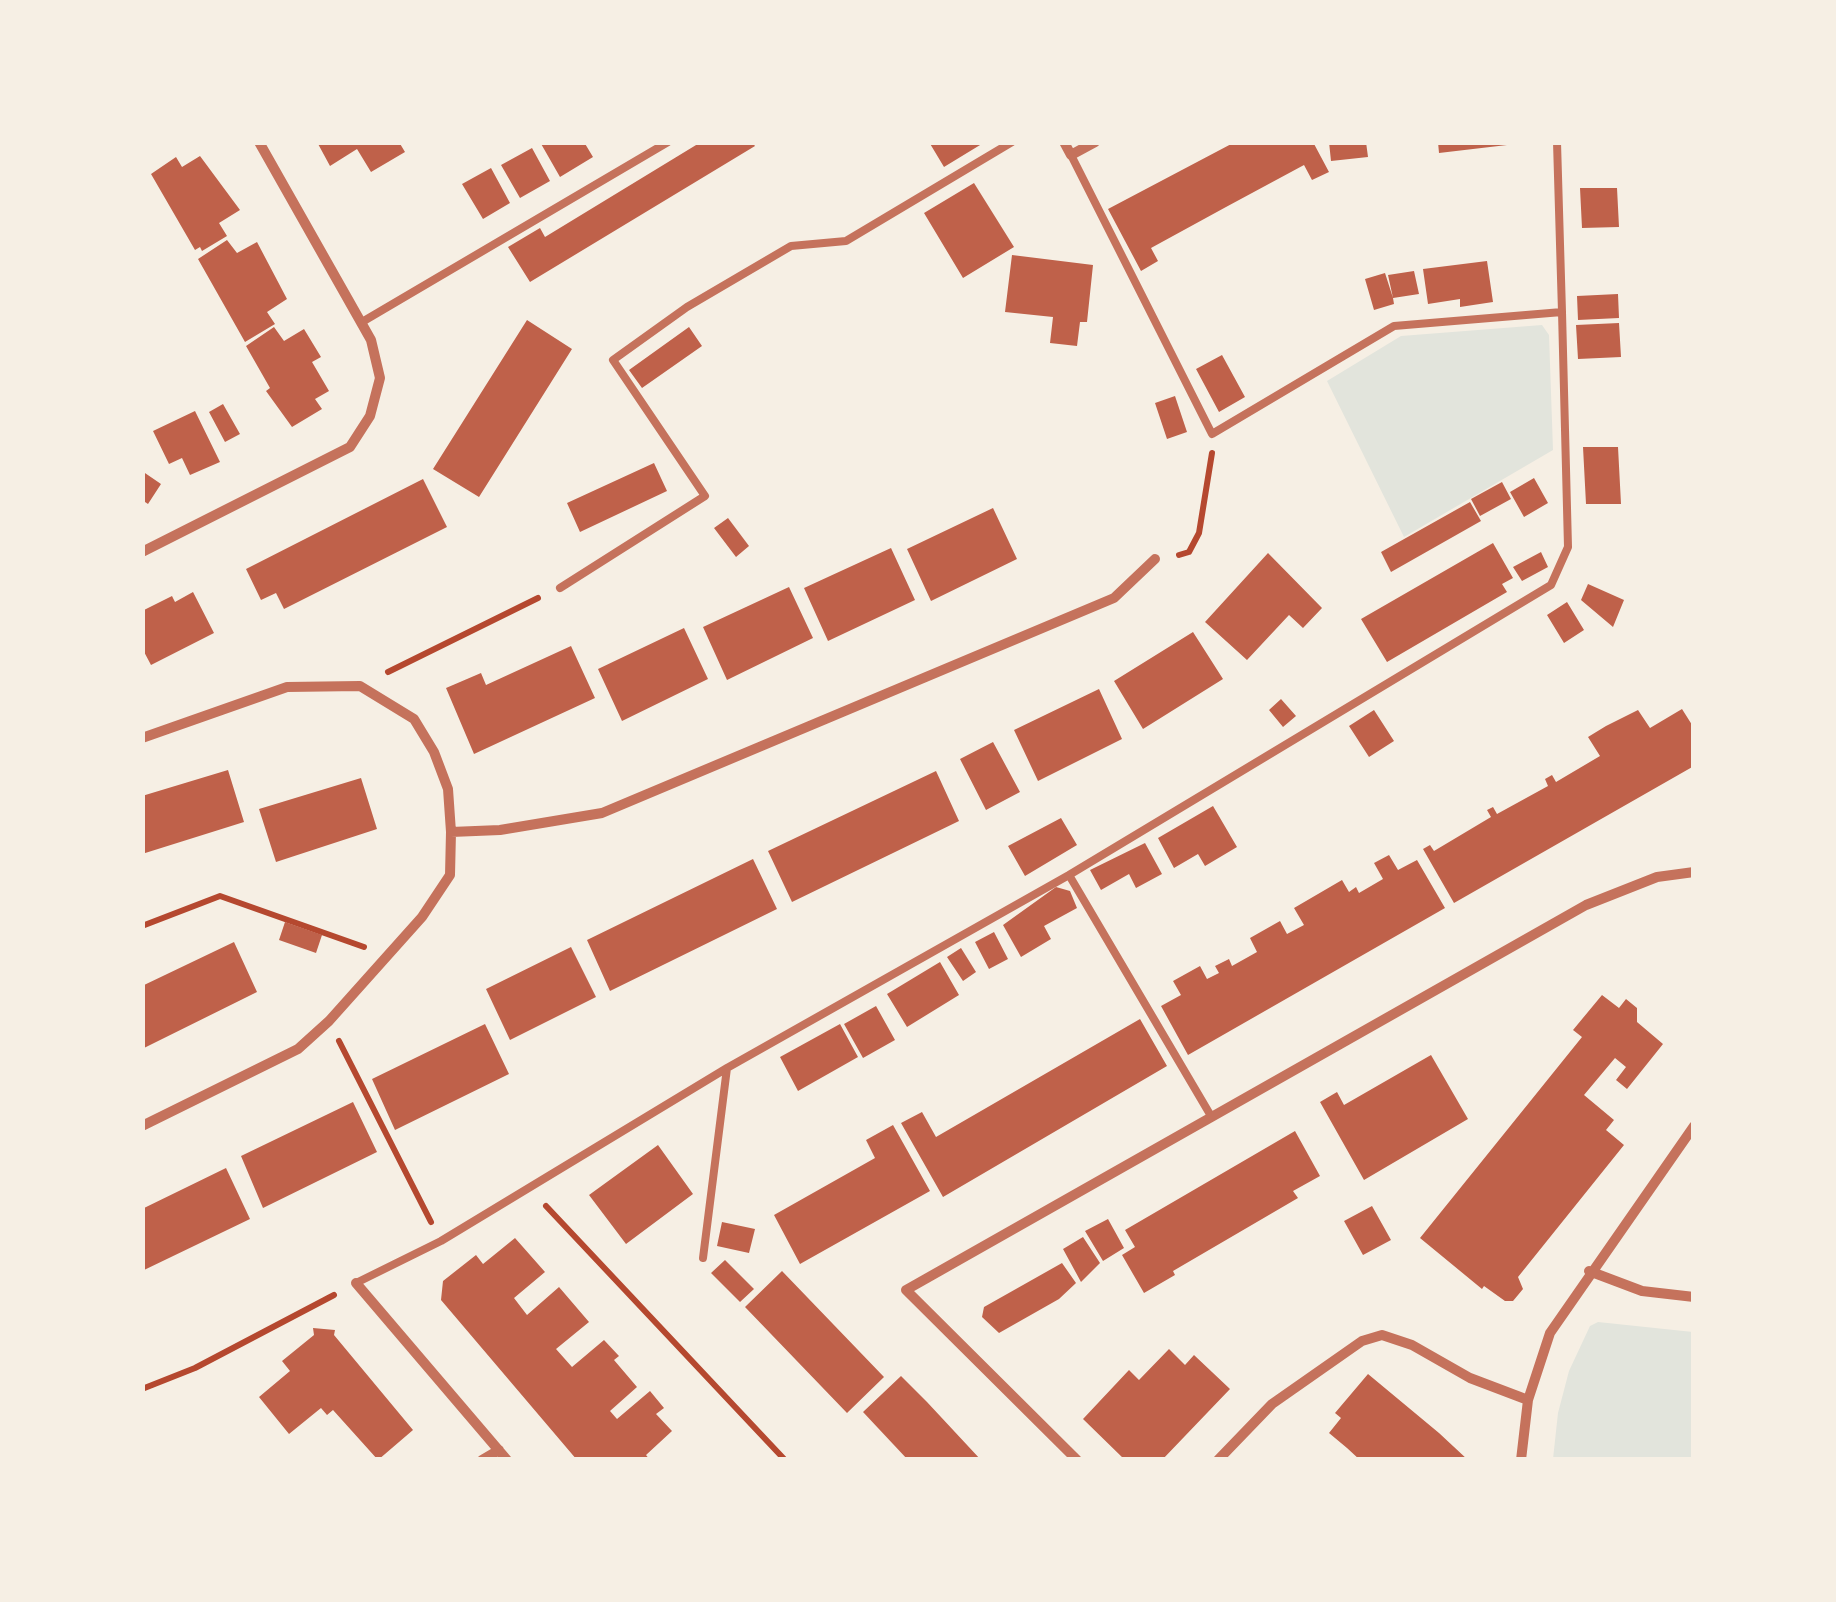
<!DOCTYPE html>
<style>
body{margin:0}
#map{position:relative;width:1836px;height:1602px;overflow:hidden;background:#f6efe4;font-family:Signika,sans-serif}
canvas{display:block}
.frame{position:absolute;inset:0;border:145px solid #f6efe4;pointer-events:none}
</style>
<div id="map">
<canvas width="1836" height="1602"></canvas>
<div class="frame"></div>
</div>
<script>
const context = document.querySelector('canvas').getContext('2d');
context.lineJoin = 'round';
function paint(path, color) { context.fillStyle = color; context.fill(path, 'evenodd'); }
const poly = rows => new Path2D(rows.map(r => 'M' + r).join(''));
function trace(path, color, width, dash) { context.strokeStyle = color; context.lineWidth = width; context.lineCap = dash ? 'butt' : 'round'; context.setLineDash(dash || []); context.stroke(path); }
const green = poly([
 [1542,325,1549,335,1553,450,1404,537,1327,381,1401,336],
 [1598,1322,1693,1332,1693,1459,1553,1459,1558,1413,1569,1371,1590,1326]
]);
const building = poly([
 [317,142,399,142,405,152,371,172,357,149,330,166],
 [540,142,584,142,593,157,560,177],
 [701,142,752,142,755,146,530,282,508,247,540,228,545,237],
 [929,142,985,142,944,167],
 [1235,142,1313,142,1329,172,1312,180,1304,165,1226,207,1151,248,1158,261,1141,271,1108,209],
 [1329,142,1366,142,1368,157,1331,161],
 [1438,142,1507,142,1507,145,1439,153],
 [532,148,550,181,520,198,501,165],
 [200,156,240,210,219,223,227,236,202,251,200,247,195,250,151,174,176,157,182,167],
 [491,168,510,203,483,219,462,184],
 [974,183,1014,247,963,278,924,213],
 [1580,188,1617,188,1619,227,1582,228],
 [227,240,237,253,257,242,287,299,267,312,275,324,245,342,198,259],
 [1012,255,1093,265,1087,322,1080,322,1077,346,1050,343,1053,317,1005,312],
 [1487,261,1493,302,1460,307,1460,299,1428,304,1423,269],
 [1414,271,1419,294,1393,298,1394,304,1374,310,1365,279,1385,273,1393,298,1388,275],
 [1618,294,1619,318,1578,320,1577,296],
 [527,320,572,349,479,497,433,469],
 [1619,323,1621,357,1578,359,1576,325],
 [274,327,284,341,304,329,321,357,312,362,329,391,315,399,322,409,292,427,266,391,270,388,246,346],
 [689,327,702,346,642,388,629,370],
 [1222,355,1245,397,1219,412,1196,369],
 [1175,396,1187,432,1167,439,1155,403],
 [223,404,240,434,225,442,209,412],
 [195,411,220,462,190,475,182,458,169,464,153,431],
 [1583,447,1618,447,1621,504,1586,504],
 [654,463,667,491,580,532,567,503],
 [142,471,161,484,148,504,142,500],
 [1534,478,1548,503,1524,517,1510,492],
 [423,479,447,527,284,609,276,593,261,600,246,569],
 [1502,482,1511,499,1480,516,1471,499],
 [1470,502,1481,521,1391,572,1381,552],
 [993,508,1017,559,931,601,907,549],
 [728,518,749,546,736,557,714,528],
 [1493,543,1513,578,1502,584,1507,592,1387,662,1361,619],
 [891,548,915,600,828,641,804,588],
 [1541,552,1548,567,1522,581,1513,567],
 [1268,553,1322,608,1303,628,1289,615,1247,660,1205,622],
 [1588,584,1624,600,1613,627,1581,600],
 [789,587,813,638,727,680,703,627],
 [193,592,214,633,151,665,142,648,142,611,172,596,175,602],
 [1567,602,1584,630,1564,643,1547,615],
 [684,628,708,679,622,721,598,669],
 [1193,632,1223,679,1143,729,1114,681],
 [571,646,595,698,474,754,446,688,481,673,486,685],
 [1099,689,1122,739,1038,781,1014,730],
 [1281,699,1296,716,1283,727,1269,710],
 [1682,709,1694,728,1694,766,1454,903,1423,849,1430,845,1434,851,1491,817,1487,810,1493,807,1497,814,1548,786,1545,779,1552,775,1556,782,1600,756,1588,737,1606,726,1638,710,1650,728],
 [1374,710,1394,741,1369,757,1349,726],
 [993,742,1020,792,986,810,960,759],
 [228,770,244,822,142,854,142,796],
 [936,771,959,821,792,902,768,851],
 [361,778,377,829,276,862,259,809],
 [1213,806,1237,847,1205,866,1198,854,1174,868,1158,838],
 [1061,818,1077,845,1025,876,1008,846],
 [1145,843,1162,874,1136,888,1129,874,1101,890,1090,870],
 [1389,855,1398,870,1417,860,1445,908,1188,1055,1161,1006,1181,995,1173,981,1200,966,1207,979,1219,973,1215,966,1229,959,1232,966,1257,952,1250,938,1280,921,1287,934,1304,925,1294,908,1342,880,1349,892,1356,887,1359,893,1383,879,1374,863],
 [753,859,777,909,610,991,587,940],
 [1056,887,1070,891,1077,908,1044,926,1051,939,1021,957,1003,925],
 [285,922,322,935,316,953,279,940],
 [994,932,1008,959,989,969,975,942],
 [234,942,257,992,144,1048,142,986],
 [571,947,596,997,510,1040,486,989],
 [961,948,976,972,963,981,947,957],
 [940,962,959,995,907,1027,887,994],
 [1602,995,1619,1008,1626,999,1637,1008,1637,1022,1663,1044,1627,1089,1616,1080,1626,1067,1615,1058,1584,1095,1614,1120,1606,1130,1624,1145,1518,1277,1523,1289,1513,1301,1505,1301,1484,1286,1482,1289,1420,1238,1582,1037,1573,1030],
 [876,1006,895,1040,863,1058,844,1024],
 [1140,1019,1167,1066,943,1197,901,1123,922,1112,936,1137],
 [485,1024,509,1074,395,1130,372,1079],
 [840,1024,858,1057,798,1091,780,1057],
 [1431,1055,1468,1119,1364,1180,1320,1102,1337,1092,1344,1105],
 [353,1102,377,1152,263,1208,241,1156],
 [893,1125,930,1191,800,1264,774,1215,875,1158,866,1140],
 [1295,1131,1320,1176,1293,1191,1298,1198,1173,1271,1175,1275,1144,1293,1122,1255,1135,1247,1125,1230],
 [658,1145,693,1194,626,1244,589,1195],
 [226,1168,250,1219,142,1271,142,1209],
 [1372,1206,1391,1240,1363,1255,1344,1221],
 [1108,1219,1124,1248,1103,1261,1085,1231],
 [722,1222,755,1229,749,1253,717,1246],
 [1083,1237,1100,1263,1081,1282,1063,1249],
 [515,1238,545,1272,514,1298,527,1315,559,1287,589,1322,556,1349,572,1367,604,1340,619,1356,614,1360,637,1387,610,1411,617,1419,650,1391,664,1408,656,1414,672,1431,646,1455,650,1460,577,1460,441,1300,443,1281,476,1255,483,1264],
 [725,1260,754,1289,740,1302,711,1273],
 [1062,1263,1076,1283,1059,1299,999,1333,982,1317,984,1307],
 [782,1271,884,1377,847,1413,745,1307],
 [313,1328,335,1330,334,1335,413,1430,378,1460,333,1410,327,1415,321,1408,289,1434,259,1397,290,1371,282,1361,314,1335],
 [1169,1349,1185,1365,1194,1355,1230,1389,1162,1460,1125,1460,1083,1419,1129,1370,1139,1380],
 [1368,1374,1439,1433,1468,1460,1360,1460,1347,1448,1329,1433,1341,1418,1335,1413],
 [901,1376,927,1402,981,1460,908,1460,863,1412]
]);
const path = poly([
 [1179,555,1189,552,1199,533,1212,453],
 [388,672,538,598],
 [142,926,220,896,364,947],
 [339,1041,431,1222],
 [546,1206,785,1460],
 [142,1389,195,1368,334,1295]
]);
const service = poly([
 [1071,155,1212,434,1394,326,1562,312,1557,142],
 [362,322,668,142],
 [560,588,705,496,613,360,687,307,791,246,846,241,1012,142],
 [1069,875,1211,1116],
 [703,1258,727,1068],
 [356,1283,441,1241,727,1068,1069,875,1551,585,1568,547,1562,312]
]);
const minor = poly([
 [1064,142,1071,155,1095,142],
 [142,552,350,447,370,416,380,378,371,340,259,142],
 [142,738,287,687,360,686,414,719,434,752,448,789,451,832,450,875,422,917,329,1021,298,1049,142,1126],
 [451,832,500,830,602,813,1114,598,1155,559],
 [1589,1271,1642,1291,1694,1297],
 [356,1283,507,1460],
 [482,1460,499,1450],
 [1077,1460,906,1290,1586,905,1657,877,1694,872],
 [1218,1460,1272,1404,1362,1341,1382,1335,1412,1345,1470,1378,1528,1400],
 [1521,1460,1528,1400,1550,1333,1694,1126]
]);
paint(green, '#e2e4dc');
paint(building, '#bf614a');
trace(path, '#b5482f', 6);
trace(service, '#c5725c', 8);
trace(minor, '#c5725c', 10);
</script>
